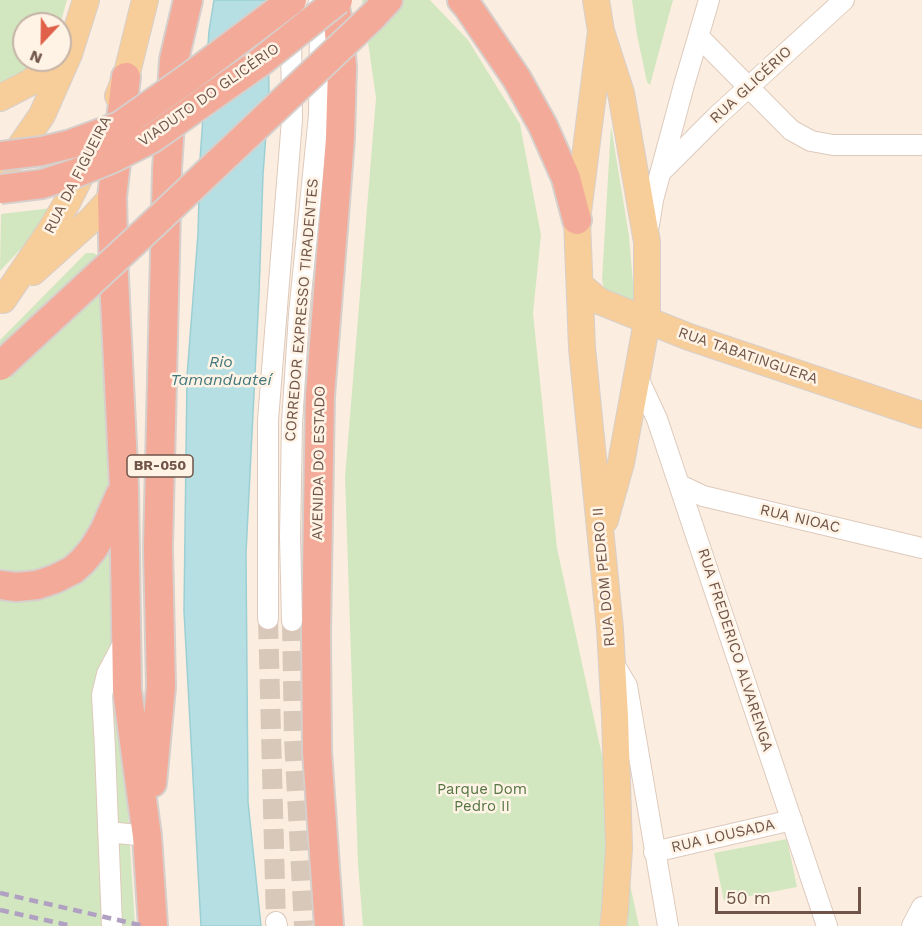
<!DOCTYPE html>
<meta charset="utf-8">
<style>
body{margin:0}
#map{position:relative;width:922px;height:926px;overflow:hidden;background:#fbeee0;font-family:"Work Sans",sans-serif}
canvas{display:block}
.north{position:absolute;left:12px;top:12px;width:60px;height:60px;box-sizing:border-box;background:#fef3e5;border:2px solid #c5b3a7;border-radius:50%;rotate:202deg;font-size:16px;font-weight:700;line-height:24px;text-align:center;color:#705449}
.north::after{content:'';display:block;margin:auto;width:21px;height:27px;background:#e06049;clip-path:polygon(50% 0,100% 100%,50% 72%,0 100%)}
.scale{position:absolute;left:715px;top:887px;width:146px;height:27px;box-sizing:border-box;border:3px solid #705449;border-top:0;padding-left:8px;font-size:18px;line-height:21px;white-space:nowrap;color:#705449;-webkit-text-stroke:4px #fef3e5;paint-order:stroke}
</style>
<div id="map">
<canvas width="922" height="926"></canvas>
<div class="north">N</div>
<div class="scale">50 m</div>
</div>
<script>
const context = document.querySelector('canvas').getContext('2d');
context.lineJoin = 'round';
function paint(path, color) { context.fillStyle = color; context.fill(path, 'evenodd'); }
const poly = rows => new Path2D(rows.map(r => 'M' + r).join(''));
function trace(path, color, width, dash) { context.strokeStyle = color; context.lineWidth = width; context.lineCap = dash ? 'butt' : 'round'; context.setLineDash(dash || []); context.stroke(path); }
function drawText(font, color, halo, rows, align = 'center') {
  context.font = font + ' "Work Sans",sans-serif'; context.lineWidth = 5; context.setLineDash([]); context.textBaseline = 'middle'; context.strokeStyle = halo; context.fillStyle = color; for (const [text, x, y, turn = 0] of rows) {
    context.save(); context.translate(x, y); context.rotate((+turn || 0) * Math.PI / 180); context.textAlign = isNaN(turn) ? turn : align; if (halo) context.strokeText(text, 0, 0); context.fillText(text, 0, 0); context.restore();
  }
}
const green = poly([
 [0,0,67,0,60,25,60,24,24,24,24,60,38,60,28,69,0,85],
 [362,0,430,0,468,40,520,124,541,235,533,313,557,548,639,926,363,926,358,865,345,477,376,98],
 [632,0,673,0,650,85,647,82,637,35],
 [611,126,629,236,634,296,631,306,605,292,602,280],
 [52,208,34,235,0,271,1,214],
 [86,253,94,253,100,258,109,508,135,926,0,926,0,340],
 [787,839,797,887,724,901,714,853]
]);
const water = poly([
 [214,0,267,0,269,92,263,175,259,294,246,553,248,802,261,926,201,926,184,611,187,376,198,234,200,160,209,31,214,0]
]);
const minorTunnel = poly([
 [268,619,276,922],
 [292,621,294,739,304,926]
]);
const minor = poly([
 [699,37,791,130,811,141,833,145,922,145],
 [660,173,717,116,844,0],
 [649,225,653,200,684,85,709,0],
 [637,376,657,419,827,926],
 [680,485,703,496,922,548],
 [268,619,268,420,292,120,291,30],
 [292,621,290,537,292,423,299,314,319,115,320,24,317,7],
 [612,661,627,686,668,926],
 [108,832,147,836],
 [654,852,792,820],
 [276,922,277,926],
 [112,926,105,749,102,695,107,674,124,642],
 [912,926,922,907]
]);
const major = poly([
 [596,0,601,31,621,93,647,242,647,321,621,463,605,520],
 [601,31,577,220,582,348,610,629,615,717,619,848,615,910,613,926],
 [118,96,126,77,145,0],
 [0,98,29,83,60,60],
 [0,176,42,115,69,54,86,0],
 [33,272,92,219,112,197],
 [580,285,599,301,689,337,922,415],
 [3,300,50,231,68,201,89,159]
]);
const highway = poly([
 [462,0,468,7,517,79,543,126,566,178,577,220],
 [372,17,388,0],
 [126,77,112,197,114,278,124,487,127,690,147,836,153,926],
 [0,585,16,587,37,585,55,579,73,570,83,561,93,549,104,531,120,495],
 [152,783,161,687,158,548,167,169,174,60,188,0],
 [329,926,317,751,316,634,320,396,340,138,342,67,338,21,333,0]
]);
const rail = poly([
 [0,893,144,926],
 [0,910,72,926]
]);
const highwayBridge = poly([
 [0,156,42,151,71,144,120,126,191,76,292,0],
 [0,189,42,184,76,173,111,159,151,139,259,63,338,0],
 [0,366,147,230,372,17]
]);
const shields = [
 [160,466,66]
];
const shieldNames = [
 ["BR-050",160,466]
];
const streetNames = [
 ["RUA GLICÉRIO",751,85,-43],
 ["VIADUTO DO GLICÉRIO",209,95,-35],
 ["RUA DA FIGUEIRA",78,175,-63],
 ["CORREDOR EXPRESSO TIRADENTES",302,310,-85],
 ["RUA TABATINGUERA",748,356,19],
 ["AVENIDA DO ESTADO",319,463,-89],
 ["RUA NIOAC",800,519,13],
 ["RUA DOM PEDRO II",604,577,-95],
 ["RUA FREDERICO ALVARENGA",735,650,72],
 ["RUA LOUSADA",723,836,-13]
];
const parkNames = [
 ["Parque Dom",482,790],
 ["Pedro II",482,807]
];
const waterNames = [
 ["Rio",221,362],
 ["Tamanduateí",221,380]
];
paint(green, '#d2e7bf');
paint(water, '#b6dfe3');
trace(water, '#9ccfd4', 1.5);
trace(minorTunnel, '#d8c8ba', 20, [20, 10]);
trace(minor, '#decabc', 22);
trace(major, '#d7cfcc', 28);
trace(highway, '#d7cfcc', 32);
trace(minor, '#fff', 20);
trace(major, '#f7ce9a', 26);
trace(highway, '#f3aa98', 28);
trace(rail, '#b0a0c2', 4.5, [9, 6]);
trace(highwayBridge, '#d7cfcc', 32, []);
trace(highwayBridge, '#f3aa98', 28);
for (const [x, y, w] of shields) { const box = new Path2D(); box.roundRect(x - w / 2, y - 11, w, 22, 4.5); context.fillStyle = '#fef3e5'; context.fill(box); trace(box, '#705449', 1.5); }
drawText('bold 14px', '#705449', null, shieldNames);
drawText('15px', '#705449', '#fef3e5', streetNames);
drawText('15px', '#547542', '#fef3e5', parkNames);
drawText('italic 16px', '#41767c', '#fef3e5', waterNames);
</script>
